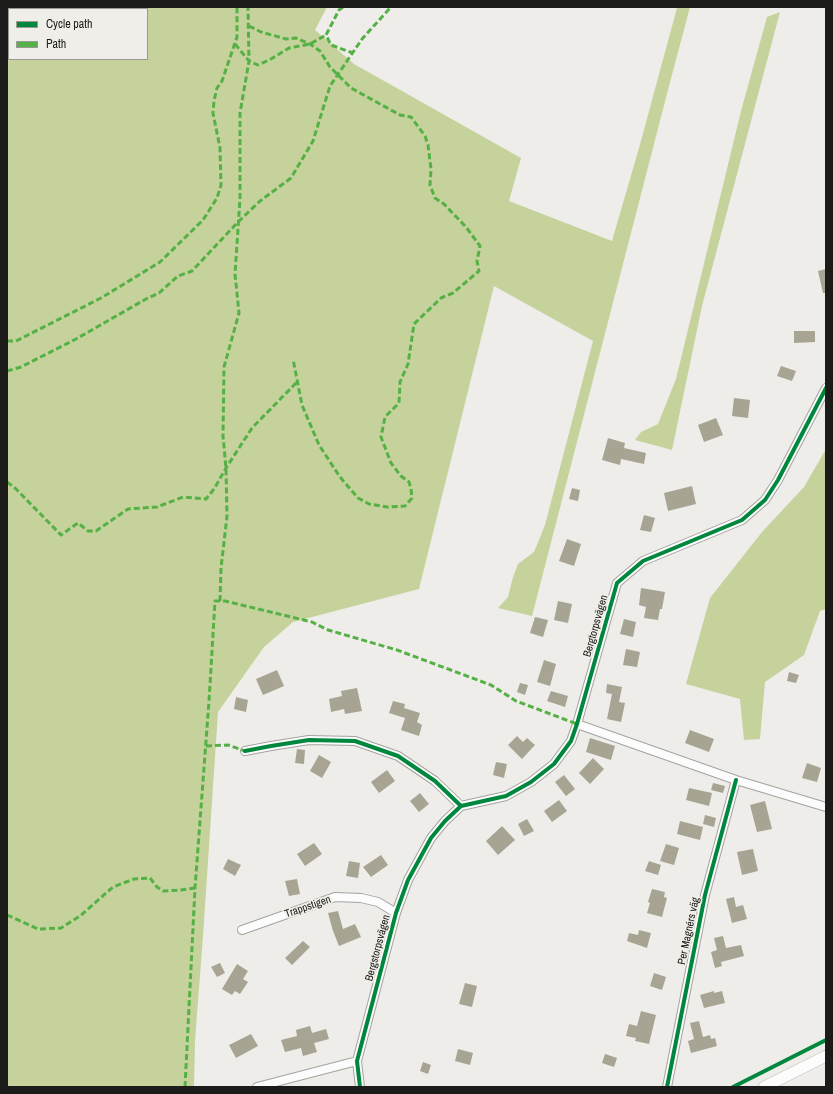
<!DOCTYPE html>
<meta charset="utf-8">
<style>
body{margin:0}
#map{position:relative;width:833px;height:1094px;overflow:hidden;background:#eeede9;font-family:"Archivo Narrow",sans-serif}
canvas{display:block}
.frame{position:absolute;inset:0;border:8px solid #1b1b19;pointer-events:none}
.legend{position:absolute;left:8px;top:8px;width:140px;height:52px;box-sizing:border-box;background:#efeee8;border:1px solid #9a9a95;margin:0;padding:5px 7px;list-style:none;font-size:12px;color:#1b1b19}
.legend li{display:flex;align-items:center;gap:8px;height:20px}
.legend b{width:20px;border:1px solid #9a9a95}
</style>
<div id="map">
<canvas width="833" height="1094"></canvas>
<div class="frame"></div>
<ul class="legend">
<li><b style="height:5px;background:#00873e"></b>Cycle path</li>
<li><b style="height:5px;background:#55b145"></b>Path</li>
</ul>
</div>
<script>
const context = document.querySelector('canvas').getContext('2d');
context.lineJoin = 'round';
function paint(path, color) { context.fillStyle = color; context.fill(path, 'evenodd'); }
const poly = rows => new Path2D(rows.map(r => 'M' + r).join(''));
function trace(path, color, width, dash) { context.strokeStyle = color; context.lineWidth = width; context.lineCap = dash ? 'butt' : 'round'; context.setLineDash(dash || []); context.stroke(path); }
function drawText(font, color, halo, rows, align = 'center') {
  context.font = font + ' "Archivo Narrow",sans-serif'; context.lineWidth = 3.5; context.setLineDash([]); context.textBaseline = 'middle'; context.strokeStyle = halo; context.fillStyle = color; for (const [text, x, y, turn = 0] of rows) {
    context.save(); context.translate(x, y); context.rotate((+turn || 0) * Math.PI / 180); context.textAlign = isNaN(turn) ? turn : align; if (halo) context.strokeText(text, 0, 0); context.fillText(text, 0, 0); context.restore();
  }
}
const forest = poly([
 [7,7,327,7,315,30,354,64,521,158,509,201,612,241,639,148,677,8,690,7,669,86,532,616,498,608,508,597,513,577,518,564,534,552,545,525,593,341,494,286,419,589,293,622,264,647,218,712,203,936,195,1041,194,1087,7,1087],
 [9,9,147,9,147,59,9,59],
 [780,12,702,306,672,450,635,440,641,432,658,424,676,379,741,111,767,17],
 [826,449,826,609,820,611,804,655,765,682,760,739,744,740,740,699,686,684,710,598,762,532,804,487]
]);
const building = poly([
 [826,269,826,293,823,293,818,271],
 [794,331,815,331,815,342,794,343],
 [781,366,796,371,792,381,777,376],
 [734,398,750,400,748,418,732,416],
 [716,418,723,435,704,442,698,425],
 [608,438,625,443,624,448,646,453,644,464,621,459,620,465,602,460],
 [692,486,696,504,668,511,664,493],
 [572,488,580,490,578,501,569,499],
 [644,515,655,518,651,532,640,530],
 [567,539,581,544,574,566,559,561],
 [641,588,665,592,662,609,660,609,658,620,644,618,646,607,639,605],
 [558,601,572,604,568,623,554,620],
 [535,617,548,620,543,637,530,633],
 [624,619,636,622,633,637,620,634],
 [626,649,640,652,637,667,623,665],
 [544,660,556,664,550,686,537,682],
 [277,670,284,686,263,695,256,679],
 [789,672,799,675,796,683,787,681],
 [520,683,528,685,525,695,517,692],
 [607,684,622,687,619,702,625,703,621,722,607,719,612,694,606,693],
 [357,688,362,711,345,714,344,709,331,712,329,699,342,696,341,691],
 [551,691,568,696,565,707,547,701],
 [236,697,248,700,246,712,234,709],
 [393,701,405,704,404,708,420,713,417,722,422,725,419,736,401,730,405,718,389,713],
 [690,730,714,739,709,752,685,743],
 [517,736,523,742,527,738,535,745,522,759,508,745],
 [590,738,615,746,611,760,586,752],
 [297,749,305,750,304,764,295,763],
 [319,755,331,762,322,778,310,771],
 [593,758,604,769,590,784,579,773],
 [496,762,507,764,504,778,493,775],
 [807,763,821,768,817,782,802,778],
 [387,770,395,781,379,793,371,782],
 [564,775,575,789,566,796,555,782],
 [713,783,725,786,723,793,711,790],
 [689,788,712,793,709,806,686,800],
 [420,793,429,804,419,812,410,801],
 [559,800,567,811,552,822,544,811],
 [765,801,772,829,757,832,750,805],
 [705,815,716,818,714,827,703,824],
 [527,819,534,831,524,836,518,824],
 [680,821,703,827,700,840,677,834],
 [502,826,515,840,498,855,486,841],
 [314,843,322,854,305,866,297,854],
 [666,844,679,848,674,865,660,861],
 [753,849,758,871,742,875,737,852],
 [381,855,388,865,371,877,363,867],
 [228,859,241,865,235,876,223,869],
 [349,861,360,863,358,878,346,876],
 [649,861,661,865,658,875,645,871],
 [297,879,300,894,289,896,285,881],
 [652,889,665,892,664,897,667,898,662,917,647,913,650,903,648,902],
 [734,897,736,907,743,905,747,919,732,923,726,899],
 [338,911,343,929,355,924,361,937,339,946,333,931,328,913],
 [639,930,651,933,647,948,627,941,629,933,638,935],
 [723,936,726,948,741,945,744,956,721,962,722,966,715,968,711,952,717,950,714,938],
 [303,941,310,947,292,965,285,958],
 [220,963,225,973,217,977,211,967],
 [237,964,248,971,243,979,248,982,240,994,235,991,232,995,222,989],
 [654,973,666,977,662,990,650,986],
 [465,983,477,986,472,1007,459,1004],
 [714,991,714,993,722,991,725,1003,704,1008,700,995],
 [641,1011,656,1015,649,1044,635,1041,636,1038,626,1036,629,1024,637,1026],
 [699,1021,703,1037,710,1035,711,1039,715,1038,717,1046,691,1053,688,1041,694,1039,690,1023],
 [310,1026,312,1033,326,1029,329,1039,314,1043,317,1052,303,1056,301,1048,285,1052,281,1040,297,1036,296,1030],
 [251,1034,258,1046,236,1058,229,1045],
 [458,1049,473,1053,470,1065,455,1061],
 [605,1054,617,1058,614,1067,602,1063],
 [423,1062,431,1065,428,1074,420,1071]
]);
const street = poly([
 [577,724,736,780,826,807],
 [245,751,271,746,309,740,355,741,398,756,435,781,461,806],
 [461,806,506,796,531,782,554,764,571,741,577,724,617,583,643,561,742,520,765,500,778,480,826,388],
 [242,930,335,897,361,898,378,902,396,913],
 [257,1087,357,1061],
 [360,1087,357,1061,396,913,408,880,431,838,445,821,461,806],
 [667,1087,705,895,736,780]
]);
const secondary = poly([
 [764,1087,826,1056]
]);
const quiet = poly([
 [343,7,339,10,326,35,331,45,353,53],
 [249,26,261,32,286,39,296,38,310,44,320,51,330,67,351,88,400,115,411,117,425,136,428,145,431,169,430,185,435,198,444,204,466,227,480,246,477,261,479,271,453,293,441,298,414,324,408,364,400,382,399,403,385,417,381,437,391,463,401,476,409,482,411,489,412,498,405,506,387,507,369,504,358,498,340,477,319,445,302,405,293,359],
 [235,44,249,61,258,65,271,59,289,48,310,44,326,35],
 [7,341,16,341,101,298,160,262,203,220,217,198,221,185,220,148,213,113,214,101,217,88,222,81,237,37,237,7],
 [7,371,21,367,76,339,146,299,159,293,178,276,192,271,238,222,260,201,291,178,313,141,330,86,362,39,391,7],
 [7,482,16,489,61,535,78,523,88,531,96,531,128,509,157,507,183,497,206,499,214,489,226,468,252,428,297,382],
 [220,601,221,568,227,516,226,468,223,436,224,367,239,313,235,274,240,199,240,113,249,61,248,7],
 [206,746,228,745,245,751],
 [7,915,38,929,61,928,80,916,113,887,134,879,150,878,157,887,163,891,180,890,195,888],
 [185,1087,195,888,209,701,215,601,225,601,312,622,328,630,397,650,491,685,516,701,577,724]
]);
const cycleway = poly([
 [245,751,271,746,309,740,355,741,398,756,435,781,461,806],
 [461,806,506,796,531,782,554,764,571,741,577,724,617,583,643,561,742,520,765,500,778,480,826,388],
 [360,1087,357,1061,396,913,408,880,431,838,445,821,461,806],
 [667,1087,705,895,736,780],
 [733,1087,826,1040]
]);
const streetNames = [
 ["Bergtorpsvägen",596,626,-74],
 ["Trappstigen",308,907,-19],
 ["Per Magnérs väg",689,931,-78],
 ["Bergstorpsvägen",378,948,-75]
];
paint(forest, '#c6d29c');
paint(building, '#a8a493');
trace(street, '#a3a3a0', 10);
trace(secondary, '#a3a3a0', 12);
trace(street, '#fcfcfc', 8);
trace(secondary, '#fcfcfc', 11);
trace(quiet, '#55b145', 3, [6, 3]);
trace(cycleway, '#00873e', 4);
drawText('11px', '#1b1b19', '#efeee8', streetNames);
</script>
